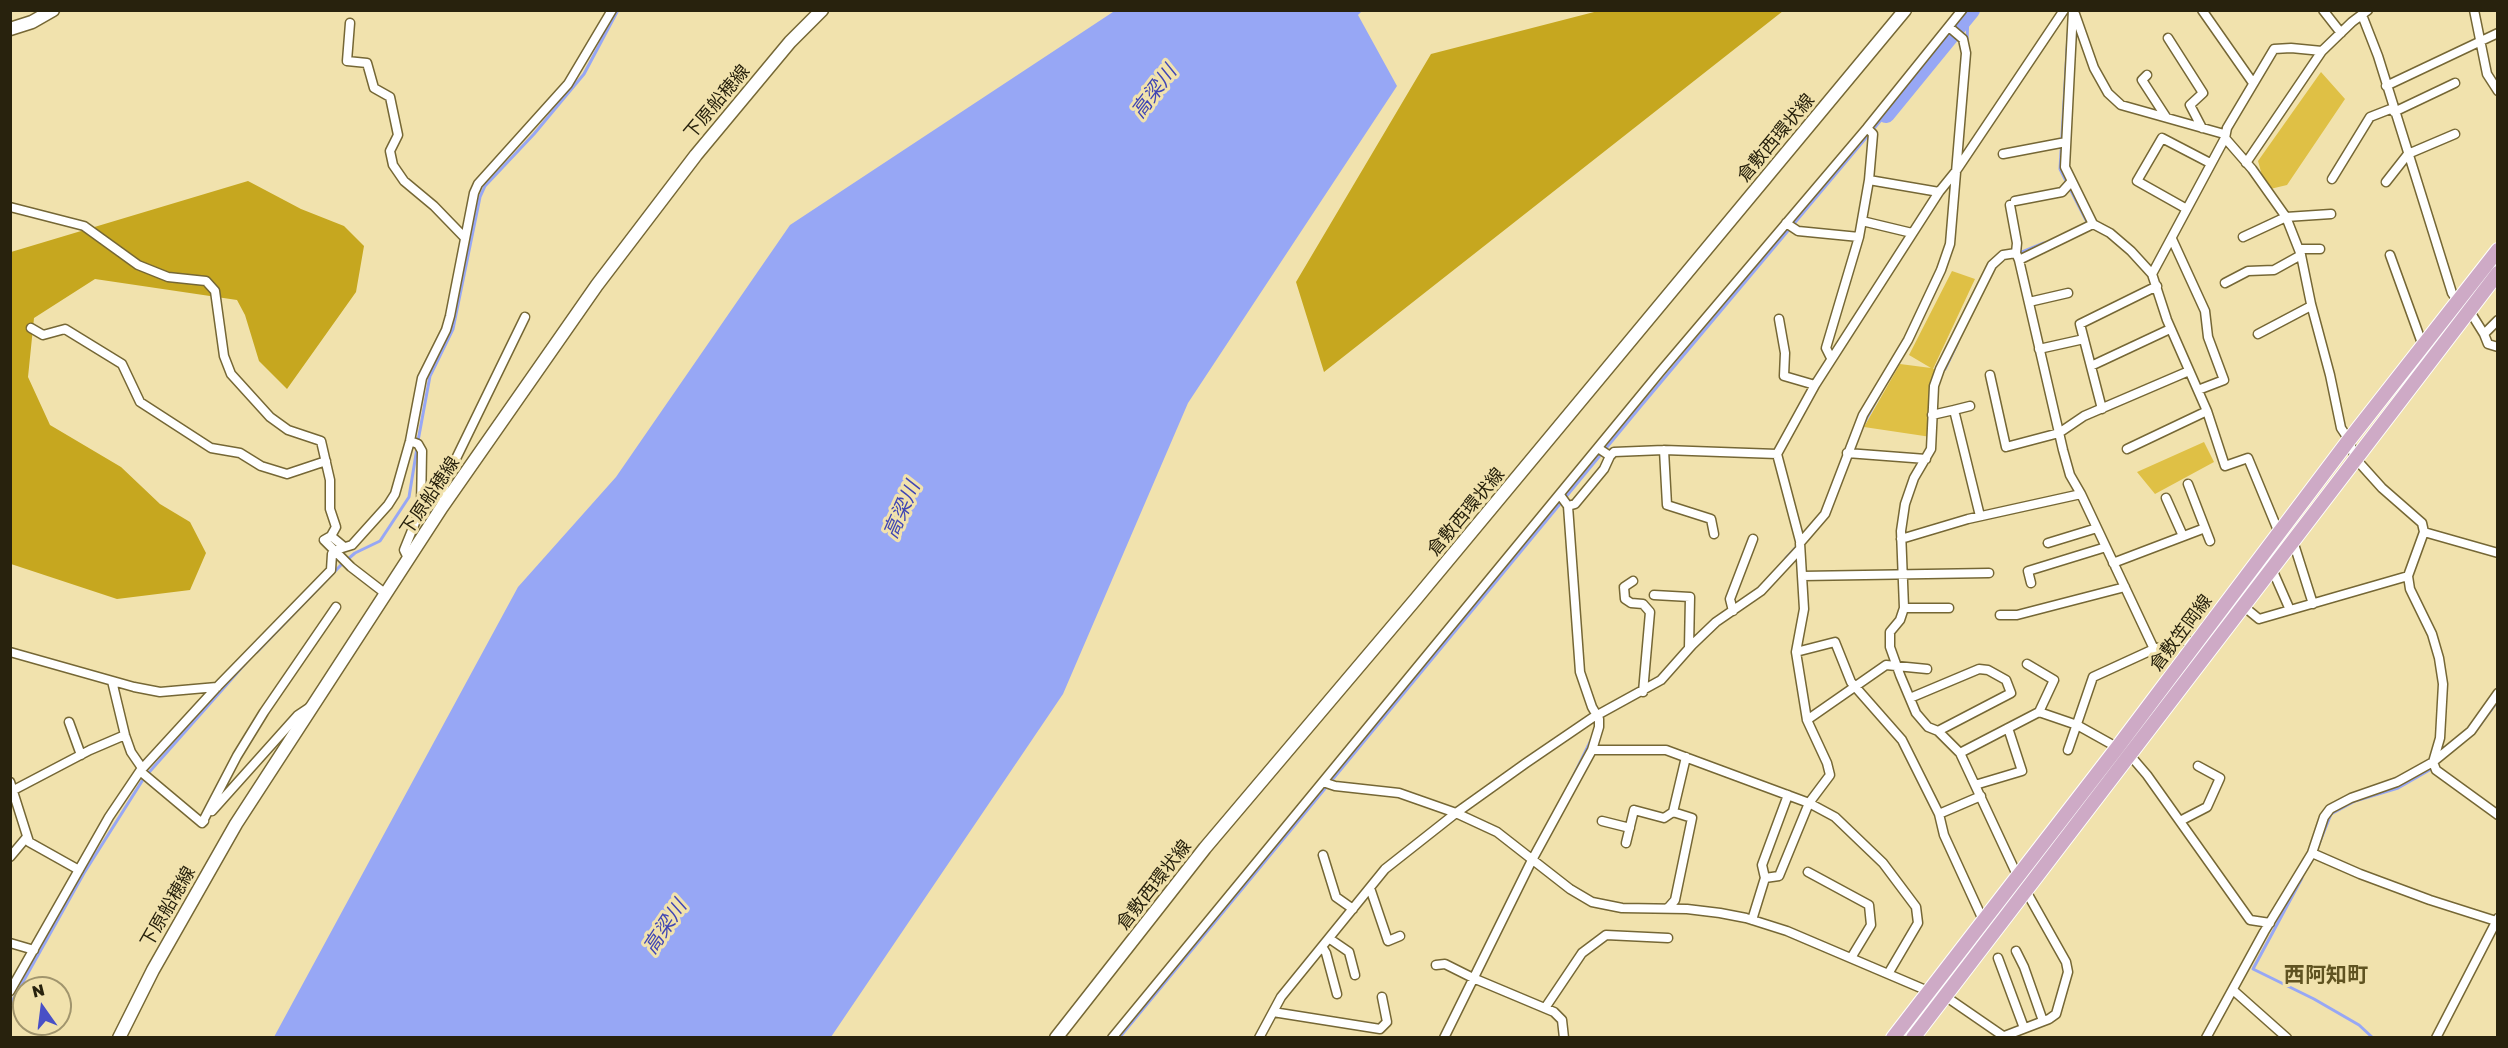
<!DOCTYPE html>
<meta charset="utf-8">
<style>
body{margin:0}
#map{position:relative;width:2508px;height:1048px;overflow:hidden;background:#f1e2ad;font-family:"Golos Text",sans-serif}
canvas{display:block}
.frame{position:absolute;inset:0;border:12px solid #28220d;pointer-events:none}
.north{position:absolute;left:12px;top:976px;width:60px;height:60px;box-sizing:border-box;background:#f1e2ad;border:2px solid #a1956d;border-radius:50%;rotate:346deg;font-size:16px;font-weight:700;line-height:24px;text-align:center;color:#28220d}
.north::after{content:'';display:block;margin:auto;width:21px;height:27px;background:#4950c6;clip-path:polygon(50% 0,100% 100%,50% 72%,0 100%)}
</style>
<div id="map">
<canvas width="2508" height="1048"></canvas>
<div class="frame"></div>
<div class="north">N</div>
</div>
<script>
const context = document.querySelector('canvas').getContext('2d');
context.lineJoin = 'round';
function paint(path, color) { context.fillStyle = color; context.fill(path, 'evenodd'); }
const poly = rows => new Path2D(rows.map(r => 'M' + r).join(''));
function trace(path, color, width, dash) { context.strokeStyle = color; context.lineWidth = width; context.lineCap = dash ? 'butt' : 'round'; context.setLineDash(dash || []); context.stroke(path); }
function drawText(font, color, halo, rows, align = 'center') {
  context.font = font + ' "Golos Text","Noto Sans JP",sans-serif'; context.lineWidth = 6; context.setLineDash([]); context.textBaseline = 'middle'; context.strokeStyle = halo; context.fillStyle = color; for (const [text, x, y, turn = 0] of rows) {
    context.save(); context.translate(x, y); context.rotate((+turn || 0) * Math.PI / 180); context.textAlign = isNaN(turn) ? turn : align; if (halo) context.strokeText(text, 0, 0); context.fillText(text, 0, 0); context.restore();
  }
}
const green = poly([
 [2321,72,2345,99,2287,185,2266,190,2258,161],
 [1952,271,1975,279,1933,369,1941,370,1931,437,1864,427,1900,364,1931,368,1909,355],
 [2204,442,2214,462,2155,494,2137,472]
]);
const forest = poly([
 [1598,11,1783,11,1324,372,1296,282,1431,54],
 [248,181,301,209,344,226,364,246,356,292,287,389,259,361,245,315,237,300,95,279,34,318,28,377,50,425,121,467,160,504,190,522,206,553,190,590,117,599,11,564,11,252]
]);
const water = poly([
 [1116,10,1362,11,1358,15,1397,86,1188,403,1063,694,831,1037,274,1037,518,587,616,477,790,225]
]);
const stream = poly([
 [2068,34,2060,169,2088,224],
 [1967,42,1968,14],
 [2022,252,2044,243],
 [1945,369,1958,342],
 [1864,423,1881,392],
 [418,441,430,376,453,329,480,197,485,186,534,134,584,74,618,10],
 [1786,558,1798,545],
 [257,652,341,565,355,553,380,541,409,497,417,448],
 [2474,733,2497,702],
 [1571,781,1592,738],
 [2315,854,2331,814,2355,801,2398,788,2433,768],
 [2302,878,2253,969,2314,999,2359,1025,2373,1038],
 [10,1005,84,873,144,778,252,656],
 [1119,1038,1640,407,1886,114]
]);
const river = poly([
 [1886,114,1971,10]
]);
const street = poly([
 [2073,10,2065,167,2093,224,2110,233,2131,251,2152,274,2225,138,2227,128,2274,49,2291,48,2322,51,2352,22,2368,10],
 [2202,10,2253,83],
 [2323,10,2341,33],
 [2474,10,2487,74,2498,91],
 [2075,14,2094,68,2108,93,2121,105,2224,134],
 [2362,15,2378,56,2452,293,2458,302,2469,310,2484,334,2498,320],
 [350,23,347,61,367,63,374,88,390,97,398,135,390,151,393,165,404,181,434,206,465,238],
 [2168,38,2203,93,2190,105,2202,128],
 [2147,75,2142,80,2166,117],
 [2386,86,2498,33],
 [2394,112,2455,83],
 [2225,138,2252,169,2286,217,2301,255,2311,304,2330,375,2341,428,2349,440,2355,458,2382,488,2422,523,2424,532,2408,576,2410,589,2432,634,2439,658,2443,684,2440,738,2433,762,2436,770,2498,815],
 [2003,154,2066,142],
 [2246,163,2322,51],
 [2332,179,2370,117,2393,108],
 [1869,180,1939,192],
 [2386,182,2408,154,2455,134],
 [2015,201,2062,192,2071,182],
 [2010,205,2017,243,2016,253],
 [10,207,84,226,138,265,168,277,206,281,215,291,224,356,231,374,270,417,288,430,321,441,330,480,330,509,336,527,331,536,343,546],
 [2185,208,2137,181,2162,138,2210,163],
 [1862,221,1912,233],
 [1786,223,1798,231,1859,237],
 [2243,237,2286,217,2331,214],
 [2172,239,2205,311,2208,337,2224,380,2198,390],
 [2299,249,2320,249],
 [2390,255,2423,346],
 [2019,260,2063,450,2070,475,2081,494],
 [2152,274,2167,320,2207,411,2225,466,2248,458,2279,533],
 [2225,283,2248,271,2274,270,2301,255],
 [2029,302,2068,293],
 [1779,319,1785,353,1784,376,1815,385,1939,192,1956,171,2064,10],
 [31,328,43,335,65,329,122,364,140,402,211,448,240,453,261,466,287,474,326,461],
 [2258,334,2311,306],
 [2484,334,2488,344,2498,347],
 [2039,349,2084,339],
 [1831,358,1826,348,1859,237,1869,180,1873,134,1867,128],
 [2091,366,2170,329],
 [1990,375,2006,447,2059,433,2084,416,2189,371],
 [2102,409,2080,324,2157,286],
 [1954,410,1970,406],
 [1932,415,1954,410,1980,516],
 [1598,448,1610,456,1614,452,1664,450,1777,454],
 [2127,449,2207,411],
 [1664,450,1667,505,1711,519,1714,534],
 [1847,453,1926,459],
 [2188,484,2210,541],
 [2166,498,2183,536],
 [1568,506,1575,504,1604,469,1610,456],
 [442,507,441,496,448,475,525,317],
 [2424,532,2498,553],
 [331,536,324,540,351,567,386,594],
 [1901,539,1968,519,2081,494,2154,649],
 [1800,541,1777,454,1815,385],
 [2293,541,2313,604],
 [2048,543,2097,528],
 [339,549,352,545,388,505,395,494,410,441,422,378,446,330,450,316,474,193,478,184,568,84,612,10],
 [409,560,404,550,421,508,422,451,418,444,410,441],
 [2113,563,2205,528],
 [2272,569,2290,610],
 [1802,576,1989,573],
 [1633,581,1624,587,1625,599,1631,603,1643,604,1650,612,1643,692],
 [2031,583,2028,571,2106,547],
 [1654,595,1690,597,1689,648],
 [2231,596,2259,619,2408,576],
 [1904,608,1949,608],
 [1733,611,1730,599,1753,539],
 [2000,615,2017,615,2125,587],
 [10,652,134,687,160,692,217,687],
 [1796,652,1835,642,1851,682,1902,740,1939,814,1944,835,1983,920],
 [112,681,125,735,131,752,142,768],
 [1910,698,1979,669,1988,670,2006,680,2011,693,1938,731],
 [2039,712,2077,725,2129,754,2147,775,2250,920,2270,923],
 [1807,720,1886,665,1927,669],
 [69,722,81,755],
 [1592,750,1666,750,1809,803,1835,817,1883,863,1916,907,1918,923,1888,974],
 [2068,750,2093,677,2154,649,2185,640,2195,643,2208,654],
 [1960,753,2039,712,2054,680,2027,664],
 [140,771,202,823,204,821],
 [10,782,29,842,79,870],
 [1323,782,1335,786,1399,793,1456,813,1497,832,1570,889,1592,902,1622,908,1687,909,1720,913,1746,918,1787,931,1928,991,1945,996,2006,1038],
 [1975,785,2022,771,2008,728],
 [10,792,90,750,125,735],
 [212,811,298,715,310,707],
 [1939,814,1981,796],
 [1602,821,1630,828],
 [2180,821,2207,807,2220,778,2198,766],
 [202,823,237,756,264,712,336,607],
 [1626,843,1634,810,1664,818,1673,812],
 [2312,853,2360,874,2430,900,2496,921],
 [1323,855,1336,897,1353,909],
 [10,857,26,838],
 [1808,872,1869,905,1871,925,1851,958],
 [1765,878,1779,876,1809,803,1830,775,1827,763,1807,720,1796,652,1804,609,1800,543,1825,514,1863,415,1908,340,1941,270,1950,244,1966,53,1963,39,1949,27],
 [1370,888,1388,941,1400,936],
 [1668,908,1675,900,1692,818,1673,812,1686,757],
 [1752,920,1765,878,1762,865,1788,795],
 [1330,939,1349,952,1355,975],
 [10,943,34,950],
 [1323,948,1326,953,1337,994],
 [2016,951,2024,967,2043,1021],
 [1998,958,2024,1028],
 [1436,965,1445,964,1473,978,1554,1012,1562,1020,1564,1038],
 [2233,990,2287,1038],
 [10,991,109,817,140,771,217,687,331,570,332,554],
 [1545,1008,1582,953,1606,935,1668,938],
 [1273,1012,1380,1029,1387,1022,1382,997],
 [2002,1037,2049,1019,2056,1014,2068,972,2066,962,2017,875,1960,753,1938,731,1928,727,1916,713,1900,675,1890,647,1890,632,1900,620,1904,608,1901,531,1905,504,1914,478,1931,449,1934,386,1940,369,1992,265,2003,255,2016,253,2019,260,2093,224],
 [1112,1038,1660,372,1867,128,1962,10],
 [1259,1038,1281,997,1385,869,1456,813,1526,763,1592,718,1661,680,1692,645,1716,622,1761,591,1800,549],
 [1444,1038,1532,860,1592,750,1599,727,1599,719,1592,707,1580,672,1568,506,1560,495],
 [2206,1038,2264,932,2312,853,2324,817,2330,809,2351,798,2397,782,2433,762,2471,731,2498,693],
 [2436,1038,2498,918]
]);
const secondary = poly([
 [10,29,32,22,53,10],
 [119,1038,153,970,236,824,442,507,597,285,696,155,790,42,822,10],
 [1056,1038,1205,848,1415,600,1905,10]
]);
const primary = poly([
 [1893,1038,2117,748,2349,440,2498,250],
 [1913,1038,2498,273]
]);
const streetNames = [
 ["下原船穂線",717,102,-50],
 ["倉敷西環状線",1776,138,-50],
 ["下原船穂線",430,496,-56],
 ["倉敷西環状線",1466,512,-50],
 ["倉敷笠岡線",2181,633,-53],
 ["倉敷西環状線",1154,885,-52],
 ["下原船穂線",168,907,-60]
];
const waterNames = [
 ["高梁川",1154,92,-53],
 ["高梁川",902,510,-66],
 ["高梁川",665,927,-56]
];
const quarterNames = [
 ["西阿知町",2326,975]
];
paint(green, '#dfc045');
paint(forest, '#c6a71f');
paint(water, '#97a7f5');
trace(stream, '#97a7f5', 3);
trace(river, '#97a7f5', 18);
trace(street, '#756735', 11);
trace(secondary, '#756735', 15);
trace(primary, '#fff', 16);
trace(street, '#fff', 8);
trace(secondary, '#fff', 12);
trace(primary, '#ceaac6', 14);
drawText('18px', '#28220d', '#f1e2ad', streetNames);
drawText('italic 20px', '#3f45b4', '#f1e2ad', waterNames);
drawText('bold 21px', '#605321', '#f1e2ad', quarterNames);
</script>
